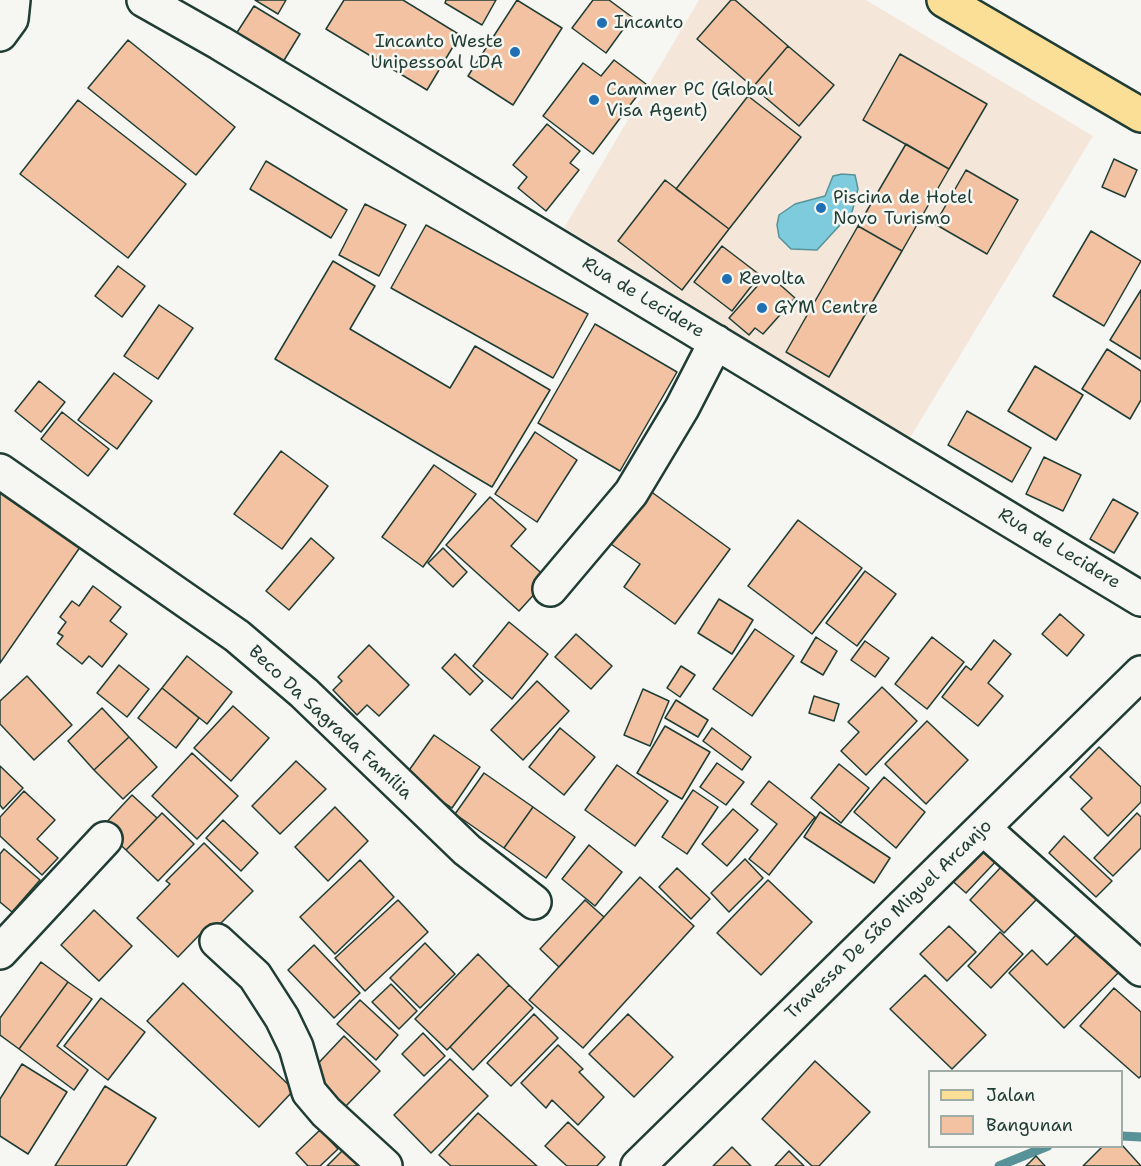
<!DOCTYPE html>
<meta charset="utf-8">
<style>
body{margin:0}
#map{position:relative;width:1141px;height:1166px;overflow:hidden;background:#f6f6f2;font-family:"Shantell Sans",sans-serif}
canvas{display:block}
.legend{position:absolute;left:928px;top:1070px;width:195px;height:78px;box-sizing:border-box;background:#f6f6f2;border:2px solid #a0aca6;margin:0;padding:8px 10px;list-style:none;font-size:18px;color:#1f3d34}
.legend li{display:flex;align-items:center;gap:12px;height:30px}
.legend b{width:30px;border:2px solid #a0aca6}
</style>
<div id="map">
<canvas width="1141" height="1166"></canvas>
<ul class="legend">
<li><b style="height:8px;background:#fbdf96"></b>Jalan</li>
<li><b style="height:16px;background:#f2c2a2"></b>Bangunan</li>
</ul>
</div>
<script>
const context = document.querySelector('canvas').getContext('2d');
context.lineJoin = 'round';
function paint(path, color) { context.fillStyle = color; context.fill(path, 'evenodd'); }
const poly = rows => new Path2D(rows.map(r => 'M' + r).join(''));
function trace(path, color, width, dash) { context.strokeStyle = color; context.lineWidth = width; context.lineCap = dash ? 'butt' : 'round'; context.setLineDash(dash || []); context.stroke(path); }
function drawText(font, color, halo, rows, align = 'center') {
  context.font = font + ' "Shantell Sans",sans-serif'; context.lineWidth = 5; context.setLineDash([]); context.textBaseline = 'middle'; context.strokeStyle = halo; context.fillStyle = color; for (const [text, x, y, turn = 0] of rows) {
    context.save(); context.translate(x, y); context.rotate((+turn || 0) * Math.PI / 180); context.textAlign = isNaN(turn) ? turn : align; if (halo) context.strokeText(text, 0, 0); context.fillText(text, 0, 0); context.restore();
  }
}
const built = poly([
 [699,0,866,0,1093,136,908,441,564,228]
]);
const water = poly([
 [842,174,855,175,858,189,852,212,817,250,791,249,779,237,777,225,779,215,795,204,825,196,833,176,842,174]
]);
const stream = poly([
 [1122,1136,1141,1137],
 [999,1166,1048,1146]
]);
const building = poly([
 [255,0,286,0,278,14,255,0],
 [344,0,403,0,460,35,427,90,326,29,344,0],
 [446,0,496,0,482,25,445,3,446,0],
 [517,0,562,28,513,105,468,76,517,0],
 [593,0,609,0,632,17,606,53,572,28,593,0],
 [731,0,735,0,788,46,753,87,697,39,731,0],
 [254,6,300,34,283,62,236,34,254,6],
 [128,40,235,127,196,175,88,88,128,40],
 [788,46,834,85,799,126,753,87,788,46],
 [900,54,987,104,949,169,863,120,900,54],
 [614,60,646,84,593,154,543,116,583,63,601,76,614,60],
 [748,96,801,137,729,229,676,189,748,96],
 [78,100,186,184,128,258,20,174,78,100],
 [547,124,580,151,570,163,579,170,546,211,518,188,527,177,513,165,547,124],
 [906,144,949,169,902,251,858,226,906,144],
 [1114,159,1137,170,1125,197,1102,187,1114,159],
 [266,161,347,210,331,238,250,189,266,161],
 [966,170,1018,200,987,254,935,224,966,170],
 [665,180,729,229,682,290,618,241,665,180],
 [365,204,406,225,379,276,339,255,365,204],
 [426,225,588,314,553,378,391,288,426,225],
 [858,226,902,251,829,377,786,352,858,226],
 [1091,231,1141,261,1104,326,1053,296,1091,231],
 [722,246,760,275,732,311,694,282,722,246],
 [333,261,375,286,350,329,450,388,475,346,550,390,492,487,275,359,333,261],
 [118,266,145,286,122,317,95,296,118,266],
 [768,274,795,298,763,334,755,328,749,335,729,318,768,274],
 [1141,290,1141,359,1110,340,1141,290],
 [159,305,193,328,158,379,124,356,159,305],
 [595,324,677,372,620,471,538,423,595,324],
 [1107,349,1141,371,1141,400,1130,419,1082,389,1107,349],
 [1035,366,1083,395,1056,440,1008,411,1035,366],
 [114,373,152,401,117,449,78,420,114,373],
 [39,381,65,402,41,432,15,411,39,381],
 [967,411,1031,448,1012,482,948,445,967,411],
 [62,412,109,449,88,476,41,439,62,412],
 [535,432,577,460,537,522,495,494,535,432],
 [281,451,328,486,282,549,234,514,281,451],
 [1044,457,1081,475,1063,511,1026,494,1044,457],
 [434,465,476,494,423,567,382,537,434,465],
 [0,481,85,540,0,663,0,481],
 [646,488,730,549,675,624,624,587,640,564,608,542,646,488],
 [490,497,526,529,511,546,548,579,519,611,446,545,490,497],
 [1113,499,1138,513,1114,553,1090,539,1113,499],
 [798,520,862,568,812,634,748,586,798,520],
 [311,538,334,558,289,610,266,591,311,538],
 [443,548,467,572,453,587,428,563,443,548],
 [865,571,896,594,857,646,826,623,865,571],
 [93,586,121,607,110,621,127,634,102,667,89,656,82,664,57,644,63,636,58,633,66,622,60,617,72,601,79,606,93,586],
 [719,599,753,620,732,654,698,633,719,599],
 [1060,614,1084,635,1067,656,1042,634,1060,614],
 [509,622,548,654,512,699,473,666,509,622],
 [755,629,794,656,752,716,713,689,755,629],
 [576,634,612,666,591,689,555,657,576,634],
 [816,637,837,651,823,675,801,662,816,637],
 [932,637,964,662,927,709,895,684,932,637],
 [994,640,1011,654,988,683,1003,696,978,726,942,697,966,666,971,670,994,640],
 [865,641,889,658,875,677,851,660,865,641],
 [369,645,409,685,379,716,367,705,357,715,333,690,342,681,338,677,369,645],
 [455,654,483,681,470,695,442,668,455,654],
 [187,656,232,692,207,724,162,688,187,656],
 [119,665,149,689,127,717,97,693,119,665],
 [681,666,695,675,680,697,667,688,681,666],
 [27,676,72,725,34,760,0,724,0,701,27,676],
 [537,681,569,711,523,760,491,730,537,681],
 [882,687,917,721,866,775,841,751,859,732,848,722,882,687],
 [162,688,199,718,176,748,138,718,162,688],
 [643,689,669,701,650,746,624,735,643,689],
 [814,696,839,704,834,721,809,713,814,696],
 [676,700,708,720,698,737,665,718,676,700],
 [233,706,269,738,231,781,194,748,233,706],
 [102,708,129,737,94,770,68,741,102,708],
 [927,721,968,760,926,804,885,764,927,721],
 [665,726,710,752,682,799,637,773,665,726],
 [560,728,595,757,564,795,529,767,560,728],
 [712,728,751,757,742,770,703,741,712,728],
 [434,735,480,767,452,808,405,776,434,735],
 [129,737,157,767,123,799,94,770,129,737],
 [1099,747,1141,787,1141,802,1108,836,1081,809,1092,798,1070,777,1099,747],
 [192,753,238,796,197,839,152,796,192,753],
 [296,761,326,789,280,834,252,806,296,761],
 [717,763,744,782,726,805,700,787,717,763],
 [839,764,869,788,841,823,811,798,839,764],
 [617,765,668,801,635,846,585,810,617,765],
 [0,766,23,788,3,809,0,805,0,766],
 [484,773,533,807,504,848,455,814,484,773],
 [884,777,925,812,896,848,854,812,884,777],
 [769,781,815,817,769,875,749,859,777,824,751,804,769,781],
 [693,790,718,807,687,854,662,837,693,790],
 [24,791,55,820,37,839,58,858,42,875,0,836,0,817,24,791],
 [132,795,157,818,126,850,102,827,132,795],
 [335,807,368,841,328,881,295,847,335,807],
 [533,807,575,837,546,878,504,848,533,807],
 [733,809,758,830,727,866,702,844,733,809],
 [820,812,890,858,874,883,804,837,820,812],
 [162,813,194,844,158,881,126,850,162,813],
 [1137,813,1141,817,1141,848,1113,876,1094,858,1137,813],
 [223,820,258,853,241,871,206,838,223,820],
 [1064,836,1112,881,1096,897,1049,853,1064,836],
 [981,841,999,858,966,893,948,877,981,841],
 [204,843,253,891,215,929,210,924,178,957,137,918,170,884,166,881,204,843],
 [589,845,622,872,595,906,562,879,589,845],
 [4,849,40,880,12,912,0,902,0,854,4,849],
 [745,859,763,878,729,912,711,893,745,859],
 [360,860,394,897,335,954,300,917,360,860],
 [1002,866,1037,899,1004,933,970,900,1002,866],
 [677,868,710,899,691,919,659,887,677,868],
 [640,877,694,926,583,1048,529,1000,640,877],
 [768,880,812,922,761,975,717,933,768,880],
 [398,900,428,932,365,991,335,958,398,900],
 [585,900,604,917,559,967,540,949,585,900],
 [94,910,132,946,99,981,61,945,94,910],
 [949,926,976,952,947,981,920,954,949,926],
 [1082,929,1123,968,1064,1028,1009,973,1032,950,1047,965,1082,929],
 [1000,932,1023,954,991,988,968,966,1000,932],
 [425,943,455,974,420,1008,390,978,425,943],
 [314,945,360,993,334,1018,288,970,314,945],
 [478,954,509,985,447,1050,415,1019,478,954],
 [41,962,68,982,19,1049,0,1035,0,1018,41,962],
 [925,975,986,1035,952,1069,890,1009,925,975],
 [68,982,92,999,57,1046,88,1070,74,1090,19,1049,68,982],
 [183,983,294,1090,259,1127,147,1021,183,983],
 [391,984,417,1011,399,1029,372,1002,391,984],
 [509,985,533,1008,473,1070,450,1047,509,985],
 [1114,988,1141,1012,1141,1076,1139,1078,1080,1026,1114,988],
 [101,998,145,1032,108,1080,64,1046,101,998],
 [360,1000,398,1035,376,1060,337,1024,360,1000],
 [534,1014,558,1038,511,1086,487,1063,534,1014],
 [628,1014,673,1057,634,1097,589,1054,628,1014],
 [423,1033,445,1056,424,1076,402,1054,423,1033],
 [344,1036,380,1071,345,1107,310,1072,344,1036],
 [558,1045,583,1069,579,1072,604,1097,578,1125,552,1100,546,1108,521,1083,558,1045],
 [450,1059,488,1096,431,1153,394,1115,450,1059],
 [815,1061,870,1112,819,1166,812,1166,762,1119,815,1061],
 [22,1064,67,1092,28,1154,0,1136,0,1099,22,1064],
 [105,1086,156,1118,126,1166,55,1166,105,1086],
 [478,1113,537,1166,451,1166,439,1155,478,1113],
 [568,1122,605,1157,597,1166,567,1166,545,1146,568,1122],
 [320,1130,338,1149,320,1166,308,1166,296,1153,320,1130],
 [1122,1145,1141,1166,1083,1166,1103,1146,1122,1145],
 [346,1147,362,1162,358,1166,327,1166,346,1147],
 [732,1147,751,1166,713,1166,732,1147],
 [789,1151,804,1166,775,1166,789,1151],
 [1036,1156,1045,1166,1026,1166,1036,1156]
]);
const minor = poly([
 [144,0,220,43,1141,599],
 [0,34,11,19,13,0],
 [0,471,237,636,304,693,467,850,534,902],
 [550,589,631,493,682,408,716,342],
 [983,828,1141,969],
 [217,941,255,976,282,1018,296,1047,309,1092,326,1112,385,1166],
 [0,952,105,839],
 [638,1166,1141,673]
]);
const major = poly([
 [944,0,1141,115]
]);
const markers = [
 [602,23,6,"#1f6fb2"],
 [515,52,6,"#1f6fb2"],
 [594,100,6,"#1f6fb2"],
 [821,208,6,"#1f6fb2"],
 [727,279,6,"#1f6fb2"],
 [762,308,6,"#1f6fb2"]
];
const poiNames = [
 ["Incanto",614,23],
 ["Incanto Weste",503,42,"right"],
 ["Unipessoal LDA",503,63,"right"],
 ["Cammer PC (Global",606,90],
 ["Visa Agent)",606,111],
 ["Piscina de Hotel",833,198],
 ["Novo Turismo",833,219],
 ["Revolta",739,279],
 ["GYM Centre",774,308]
];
const streetNames = [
 ["Rua de Lecidere",643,298,31],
 ["Rua de Lecidere",1059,549,31],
 ["Beco Da Sagrada Família",330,723,43],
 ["Travessa De São Miguel Arcanjo",889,920,-44]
];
paint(built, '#f5e6da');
paint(water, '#7ecbdd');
trace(water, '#589299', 1.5);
trace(stream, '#589299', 9);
paint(building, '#f2c2a2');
trace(building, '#1f3d34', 1.5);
trace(minor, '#1f3d34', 38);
trace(major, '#1f3d34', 38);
trace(minor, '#f6f6f2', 33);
trace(major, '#fbdf96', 33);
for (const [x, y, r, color] of markers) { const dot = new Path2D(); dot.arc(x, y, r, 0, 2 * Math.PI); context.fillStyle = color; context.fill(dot); trace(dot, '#f6f6f2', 2); }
drawText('18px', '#1f3d34', '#f6f6f2', poiNames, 'left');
drawText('18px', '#1f3d34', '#f6f6f2', streetNames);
</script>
